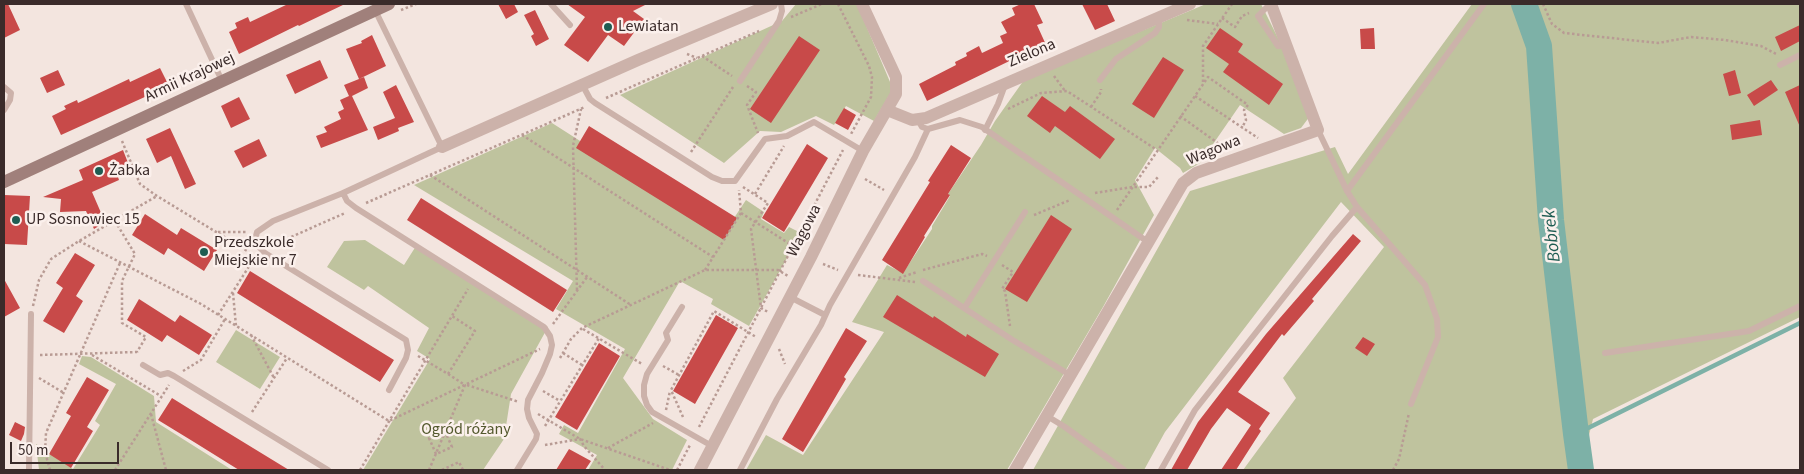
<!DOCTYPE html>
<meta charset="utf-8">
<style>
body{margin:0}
#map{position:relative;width:1804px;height:474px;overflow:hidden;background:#f3e5df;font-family:"Source Sans 3",sans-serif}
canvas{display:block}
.frame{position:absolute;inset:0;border:5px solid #3a2b2a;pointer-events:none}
.scale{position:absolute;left:10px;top:442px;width:109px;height:22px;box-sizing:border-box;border:2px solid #3a2b2a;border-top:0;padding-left:6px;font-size:15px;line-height:18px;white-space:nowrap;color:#3a2b2a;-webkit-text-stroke:4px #fbf0ec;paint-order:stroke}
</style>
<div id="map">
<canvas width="1804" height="474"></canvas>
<div class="frame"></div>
<div class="scale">50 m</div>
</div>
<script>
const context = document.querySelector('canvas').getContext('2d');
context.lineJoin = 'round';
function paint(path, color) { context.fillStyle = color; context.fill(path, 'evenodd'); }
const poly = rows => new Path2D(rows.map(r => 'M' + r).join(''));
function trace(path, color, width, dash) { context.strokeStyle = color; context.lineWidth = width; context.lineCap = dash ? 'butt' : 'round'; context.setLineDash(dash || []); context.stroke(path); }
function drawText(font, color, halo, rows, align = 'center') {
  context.font = font + ' "Source Sans 3",sans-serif'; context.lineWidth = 5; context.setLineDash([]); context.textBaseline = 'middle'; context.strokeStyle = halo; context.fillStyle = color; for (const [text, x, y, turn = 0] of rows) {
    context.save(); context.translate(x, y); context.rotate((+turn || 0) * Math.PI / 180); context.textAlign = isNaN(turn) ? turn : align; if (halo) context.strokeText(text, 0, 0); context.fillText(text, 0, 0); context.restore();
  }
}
const green = poly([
 [796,4,857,4,893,89,874,121,846,106,834,125,816,116,781,132,760,131,724,163,620,95,782,21],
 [1206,4,1261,4,1279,40,1310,116,1301,128,1284,134,1240,105,1200,163,1183,173,1180,168,1155,148,1135,180,1154,215,1103,307,1007,470,746,470,766,435,803,455,884,332,852,322,887,265,903,273,932,229,932,226,950,196,948,194,981,145,995,121,1024,80],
 [1472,4,1800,4,1800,317,1593,419,1588,439,1592,470,1243,470,1296,398,1283,378,1384,247,1341,202,1165,432,1144,470,1033,470,1190,191,1335,147,1348,174],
 [552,123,724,233,746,200,764,212,761,219,784,233,789,227,801,233,749,326,711,304,713,299,680,281,623,378,653,419,687,440,672,470,588,470,597,455,559,434,564,425,578,433,625,349,556,309,573,281,414,185],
 [365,240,404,265,416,246,548,327,511,394,504,439,483,470,363,470,430,359,417,351,429,328,368,286,364,290,327,267,344,241],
 [236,330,280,357,260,389,216,362],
 [82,356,91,357,154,396,156,422,232,470,39,470,36,444,73,469,100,425,95,421,116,384,79,364]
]);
const stream = poly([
 [1576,434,1800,323]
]);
const river = poly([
 [1524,4,1539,46,1551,220,1576,434,1581,470]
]);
const building = poly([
 [4,4,8,4,20,30,4,38],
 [288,4,345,4,299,26,298,25,239,54,229,32,237,28,235,23,248,17,250,22],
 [498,4,514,4,518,12,506,19],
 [567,4,647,4,633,11,644,19,624,46,608,35,588,62,564,45,585,17],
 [1021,4,1034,4,1043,23,1037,25,1047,47,1029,55,1028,52,927,101,919,84,956,65,955,62,967,56,966,53,979,46,982,53,1003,43,1000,36,1007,33,1001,22,1015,15,1012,8],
 [1082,4,1107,4,1115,21,1095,30],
 [535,10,549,39,536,46,531,36,534,34,524,15],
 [1800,25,1800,41,1781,51,1775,37],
 [1220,28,1243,44,1238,52,1283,84,1269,105,1223,72,1229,64,1206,48],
 [1374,28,1375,49,1361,49,1360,29],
 [372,35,386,66,359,79,346,49,362,43,361,41],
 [799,36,820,50,771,123,750,109],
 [1163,57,1184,70,1154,118,1132,104],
 [320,60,328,78,295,94,286,75],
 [160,68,169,86,61,135,52,116,66,109,64,106,77,100,78,103,129,79,130,82],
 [58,70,65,85,47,93,40,78],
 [1735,70,1741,93,1729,96,1723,74],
 [364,77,368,88,352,96,368,130,321,148,316,136,327,132,324,127,341,119,338,112,344,109,340,100,349,96,344,85],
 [1771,80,1778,90,1754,106,1747,95],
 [396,85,414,122,398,128,399,131,378,140,373,127,395,118,383,92],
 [1800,85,1800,127,1785,92],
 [1042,96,1065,112,1070,106,1115,139,1100,159,1055,126,1050,133,1027,116],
 [239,97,250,119,231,128,221,106],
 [844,108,856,115,848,130,835,123],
 [1760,120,1762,135,1732,140,1730,125],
 [589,126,737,218,724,240,576,148],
 [170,128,196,184,185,189,171,156,157,163,146,139],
 [259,139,267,156,243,168,234,151],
 [807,144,828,158,784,232,762,218],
 [951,145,971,158,948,194,950,195,924,236,925,237,903,274,882,260,930,182,928,181],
 [123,150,130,168,117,174,119,180,92,192,105,222,94,229,86,211,60,212,61,199,43,197,83,180,79,170],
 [4,195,30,196,27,245,4,244],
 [421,198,567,290,553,312,407,220],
 [145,214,177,235,181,228,217,250,204,271,168,248,164,255,132,235],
 [1051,215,1072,229,1027,302,1005,289],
 [1353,234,1361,241,1312,299,1314,301,1284,336,1282,334,1238,392,1270,413,1259,429,1261,431,1236,470,1221,470,1251,425,1227,408,1211,429,1187,470,1171,470,1198,422,1266,334],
 [75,253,95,265,76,296,83,301,64,333,43,321,63,288,56,283],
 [250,271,394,360,380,382,237,293],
 [4,279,20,308,4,317],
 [897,295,933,318,934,316,966,337,967,334,999,354,985,377,883,317],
 [139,299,175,322,180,315,212,335,199,355,167,335,162,342,127,320],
 [716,315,738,328,695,404,673,391],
 [846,328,867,341,844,377,846,379,825,415,803,452,782,439],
 [1363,337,1375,344,1367,356,1355,348],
 [599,343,620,356,577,430,555,417],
 [87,377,109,390,87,427,93,431,71,468,49,454,71,416,66,413],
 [172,398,217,426,289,470,239,470,194,442,158,420],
 [15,422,25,427,24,434,21,441,9,435],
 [569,449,591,461,585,470,556,470]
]);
const path = poly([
 [838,4,869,66,872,77,871,97,851,134],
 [1543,4,1552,24,1564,33,1658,43,1691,37,1725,40,1761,46,1778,55],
 [401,10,416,4],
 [791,17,822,4],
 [1222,18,1235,27,1242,16,1249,13],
 [1187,20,1218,24],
 [687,54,697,58],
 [702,56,732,76],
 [1054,76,1065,91],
 [1203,82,1203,46,1232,4],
 [747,86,756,92,747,105,758,133],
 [1195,96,1258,138],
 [606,98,759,31],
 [1091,107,1101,92,1101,89],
 [1008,109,1041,93,1067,91,1157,150],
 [1180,116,1226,149],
 [522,135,713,257],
 [122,141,140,184,157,196,249,252],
 [691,152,733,87],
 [430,175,585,107],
 [865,179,884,190],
 [743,187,768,203,751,229,761,308,768,312],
 [1095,193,1132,187,1149,187,1158,177],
 [755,194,784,146],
 [366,203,430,175,631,305],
 [1117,210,1208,77,1248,105,1244,110,1246,120,1242,128],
 [741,213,801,251],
 [1034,215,1070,200],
 [115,221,135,254,122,281,122,323,146,337,137,352],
 [218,232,248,232],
 [79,241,201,304,389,421,540,349],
 [273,245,345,213],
 [823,264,838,270],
 [1002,265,1013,272,1002,289,1005,291,1010,326],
 [705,270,741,213,739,190],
 [923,270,982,254,987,256],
 [858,275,915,282],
 [899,278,917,272],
 [577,290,573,146,581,109],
 [233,293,236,326],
 [33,306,39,280,51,259,79,241,157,196],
 [218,315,255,257],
 [553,324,587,277],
 [583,329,642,364],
 [251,335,274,378],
 [779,349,785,364],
 [563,353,582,365],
 [40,355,137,352,138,353],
 [92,355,161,396],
 [418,356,448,374,475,331,452,316],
 [560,358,571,339,582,328,705,270,778,270,788,276],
 [663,366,679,375],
 [183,371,201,360,225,319],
 [39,378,64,393],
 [467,385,519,402],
 [543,391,560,401],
 [666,410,670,391],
 [252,412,287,358],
 [151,414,166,470],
 [538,414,580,439,670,470],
 [683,417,671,390,714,311,756,337],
 [545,426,599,338],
 [699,427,843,150],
 [445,431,452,447,436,454,429,438,445,431],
 [545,445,580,439,584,446,605,470],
 [608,448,653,423],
 [50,470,45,452,46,433,120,263],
 [115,470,169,385],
 [360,470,468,289],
 [429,470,465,385,448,374],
 [442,470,459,462,463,470],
 [677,470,690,445],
 [1393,470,1399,459,1409,413]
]);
const lane = poly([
 [186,4,222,81],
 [551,4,570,25],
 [1270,4,1258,16,1278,46,1287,45],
 [375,10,442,147,343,193,273,221,257,232,256,236,258,246,265,253,406,340,408,350,406,358,389,390],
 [1780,65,1800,55],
 [1100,80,1116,59,1155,33,1159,27,1159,17],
 [740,81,779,21,782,11,781,4],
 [583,86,590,99,595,103,712,177,722,181,735,181,765,139,787,136,814,122,863,151],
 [4,87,11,93,10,100,4,110],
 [918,120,922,127,928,129,960,120,982,127,1148,242],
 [985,130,998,104,1005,85],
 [1318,130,1347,191,1357,207,1425,285,1437,319,1438,337,1411,404],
 [1347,191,1484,4],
 [343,193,347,201,356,208,544,327,550,336,552,345,550,354,542,373,528,400,527,409,529,418,537,434,536,439,517,470],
 [923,281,1011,339,1070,375],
 [790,297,825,315],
 [682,307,666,333,668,340,647,374,644,385,644,396,647,405,652,412,712,446],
 [965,307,1025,212],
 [1605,353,1749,331,1800,306],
 [143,365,160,375,168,373,174,376,328,470],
 [1047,416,1065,427,1124,470],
 [29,470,31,314],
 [740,470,777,399,821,325,830,305,915,157,928,129],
 [1161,470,1195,410,1332,236,1357,207]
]);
const street = poly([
 [887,110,912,120,926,118,1190,4],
 [442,147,638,60,772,4],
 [700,470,811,257,863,151,896,94,896,77,862,4],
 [1015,470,1183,183,1196,173,1318,130,1271,4]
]);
const secondary = poly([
 [4,182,389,4]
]);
const markers = [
 [608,27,5,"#1e5c52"],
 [99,171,5,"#1e5c52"],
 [16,220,5,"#1e5c52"],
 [204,252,5,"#1e5c52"]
];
const poiNames = [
 ["Lewiatan",618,27],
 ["Żabka",109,171],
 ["UP Sosnowiec 15",26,220],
 ["Przedszkole",214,243],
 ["Miejskie nr 7",214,261]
];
const streetNames = [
 ["Zielona",1032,54,-23],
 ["Armii Krajowej",190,78,-25],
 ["Wagowa",1214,151,-22],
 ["Wagowa",805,231,-63]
];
const parkNames = [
 ["Ogród różany",466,430]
];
const waterNames = [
 ["Bobrek",1553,236,-96]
];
paint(green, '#bfc39e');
trace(stream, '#7db1a7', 4.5);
trace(river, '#7db1a7', 26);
paint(building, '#c84a49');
trace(path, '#b89b94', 2.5, [2.5, 2.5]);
trace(lane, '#ccb2aa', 6);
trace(street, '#ccb2aa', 12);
trace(secondary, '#a0807b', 12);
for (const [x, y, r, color] of markers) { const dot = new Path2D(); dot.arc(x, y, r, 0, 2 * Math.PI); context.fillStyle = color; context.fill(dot); trace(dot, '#fbf0ec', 2); }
drawText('16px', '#3a2b2a', '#fbf0ec', poiNames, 'left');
drawText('16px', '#3a2b2a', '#fbf0ec', streetNames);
drawText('16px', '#53582d', '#fbf0ec', parkNames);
drawText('italic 18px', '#1e5c52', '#fbf0ec', waterNames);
</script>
